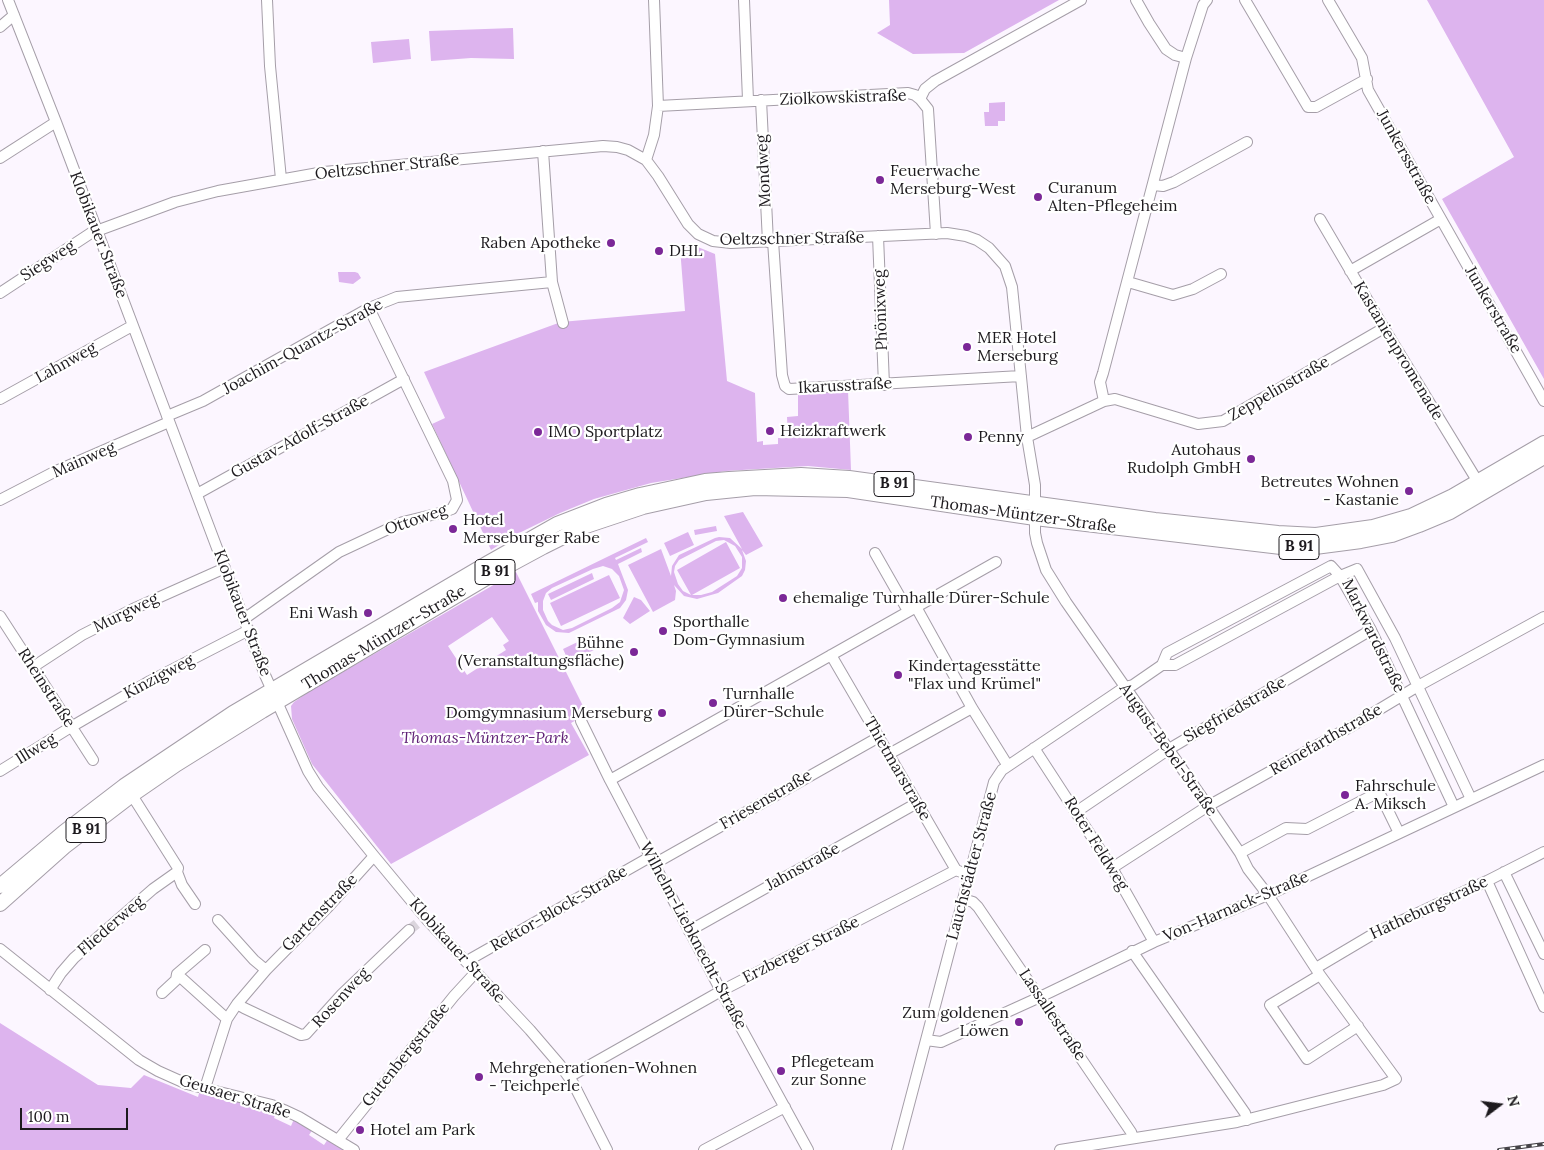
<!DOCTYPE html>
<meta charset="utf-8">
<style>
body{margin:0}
#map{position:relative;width:1544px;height:1150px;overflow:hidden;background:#fcf6ff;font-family:Lora,serif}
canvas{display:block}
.north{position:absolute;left:1474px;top:1080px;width:50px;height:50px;-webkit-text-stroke:4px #fff;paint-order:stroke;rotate:75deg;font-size:14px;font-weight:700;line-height:20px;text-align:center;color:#1d1a1e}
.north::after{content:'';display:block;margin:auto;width:18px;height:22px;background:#1d1a1e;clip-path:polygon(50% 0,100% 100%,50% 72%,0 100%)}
.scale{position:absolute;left:20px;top:1108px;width:108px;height:22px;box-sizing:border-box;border:2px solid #1d1a1e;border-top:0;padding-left:6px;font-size:15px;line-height:18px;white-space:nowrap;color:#1d1a1e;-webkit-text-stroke:4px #fff;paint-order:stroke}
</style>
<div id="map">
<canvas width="1544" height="1150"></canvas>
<div class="north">N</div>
<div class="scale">100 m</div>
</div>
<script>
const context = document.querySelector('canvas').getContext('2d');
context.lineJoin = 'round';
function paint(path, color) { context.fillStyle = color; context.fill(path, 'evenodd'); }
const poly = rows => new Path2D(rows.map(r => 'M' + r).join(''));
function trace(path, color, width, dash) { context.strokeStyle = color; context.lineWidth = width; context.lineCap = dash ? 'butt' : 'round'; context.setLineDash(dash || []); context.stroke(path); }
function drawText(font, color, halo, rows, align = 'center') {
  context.font = font + ' Lora,serif'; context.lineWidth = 4.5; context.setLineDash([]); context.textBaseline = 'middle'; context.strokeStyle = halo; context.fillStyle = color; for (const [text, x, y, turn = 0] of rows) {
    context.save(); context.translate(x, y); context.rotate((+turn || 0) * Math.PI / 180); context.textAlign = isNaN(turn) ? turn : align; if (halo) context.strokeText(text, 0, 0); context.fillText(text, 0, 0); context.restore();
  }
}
const green = poly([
 [889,0,1059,0,964,53,913,54,877,33,890,25],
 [1427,0,1544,0,1544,379,1442,199,1514,157],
 [513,28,514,59,471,58,431,61,429,31],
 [409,39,411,59,373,63,371,42],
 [1005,102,1005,121,998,121,998,126,985,126,984,112,989,112,989,103],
 [693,245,715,254,727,381,755,393,757,442,763,441,763,445,778,444,778,438,788,438,787,417,798,416,798,393,848,390,851,470,808,466,758,469,726,471,651,483,594,499,560,513,515,535,491,550,432,424,445,418,424,372,561,322,685,311,680,248],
 [338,272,355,272,358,273,361,278,353,284,339,282],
 [743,512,763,546,746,555,742,550,746,561,745,570,742,576,718,593,697,599,684,596,674,585,676,591,675,600,653,612,628,565,661,549,671,576,672,566,679,555,715,538,719,537,730,538,742,549,724,516],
 [724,540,735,546,742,557,742,568,737,576,712,592,701,595,692,595,740,568,726,542,677,570,691,595,683,591,678,584,674,572,675,566,679,560,716,541],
 [716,526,717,531,695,535,694,530],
 [688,532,694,545,670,556,664,543],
 [646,538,648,542,615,558,616,560,641,548,642,552,618,564,628,590,626,600,620,608,569,633,556,632,546,625,538,611,538,602,535,603,531,594],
 [603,566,612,569,619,576,624,590,620,602,612,608,572,628,563,630,552,625,548,621,543,610,543,601,546,593,552,588,593,569],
 [516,572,587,714,571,723,589,755,391,864,312,764,292,719,291,706,294,702,310,691],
 [492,617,509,641,503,645,506,650,467,675,448,646],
 [592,573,594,579,551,600,548,594],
 [609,575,620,598,561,626,550,603],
 [634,597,641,600,650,611,630,624,623,618],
 [588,637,594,650,569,662,563,649],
 [0,1023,98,1085,131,1088,144,1075,198,1097,200,1090,277,1111,274,1118,291,1126,294,1119,313,1129,309,1135,324,1145,328,1139,346,1150,0,1150]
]);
const minorTunnel = poly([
 [409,930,418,923]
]);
const minor = poly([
 [8,0,56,122,265,675,308,771,318,787,374,856,428,921,530,1030,560,1065,573,1083,607,1150],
 [267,0,270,66,281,179],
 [744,0,748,100],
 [1136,0,1149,23,1166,49,1175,55,1186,58],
 [1245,0,1308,107,1316,107,1367,79],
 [1328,0,1362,58,1368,90,1441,219,1350,271],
 [0,27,14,15],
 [920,99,925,89,935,81,1081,0],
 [761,100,768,242],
 [658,106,908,93,915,95,920,99,928,109,936,234],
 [0,158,56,122],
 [646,160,654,135,658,106,654,0],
 [1153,185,1163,186,1174,182,1247,142],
 [1320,219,1384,328,1478,482],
 [1441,219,1544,401],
 [878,236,884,385],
 [773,241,782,375,785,386,789,389,1021,376],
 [552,282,563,323],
 [1128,282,1173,295,1193,289,1221,274],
 [0,293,91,233,175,202,218,191,324,172,603,146,617,147,628,150,646,160,658,176,688,224,698,234,713,241,731,243,947,233,966,236,977,240,989,248,1005,266,1012,287,1027,437,1035,485,1035,533,1037,543,1046,570,1066,602,1208,806,1240,853,1248,869,1268,895,1320,975,1396,1079,1383,1085,1237,1122,1060,1150],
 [0,399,132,326],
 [1104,401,1100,382,1103,373,1186,58,1203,5,1207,0],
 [167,416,203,401,369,308,387,301,397,297,552,282,543,151],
 [1027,437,1104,401,1115,399,1198,424,1223,421,1384,328],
 [197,494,404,379],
 [0,500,56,471,169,422],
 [875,553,908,611],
 [916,607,972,708,1008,766],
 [0,616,93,760],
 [244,619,339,552,403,522,444,512,452,509,457,500,453,481,369,308],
 [831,655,956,870,961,872],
 [1162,665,1167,653,1331,566,1340,576,1371,630,1454,807],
 [33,667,82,635,133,609,225,568],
 [581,721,610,780,721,991,808,1150],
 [1034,748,1112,868,1154,942],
 [889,754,972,708],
 [0,771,71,727,150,681,249,630],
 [610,780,996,562],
 [1076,812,1169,749,1371,630],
 [1240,853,1286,828,1307,829,1379,792,1399,833],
 [654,864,879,737],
 [1112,868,1208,806,1350,727,1418,686,1544,617],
 [177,872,182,885,195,904],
 [1504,872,1544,954],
 [1487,881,1544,1007],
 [963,899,973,902,978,907,1131,1132,1133,1138],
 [218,920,254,960,266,970],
 [689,931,917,803],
 [0,949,139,1060,158,1071,187,1084,272,1105,284,1110,299,1117,354,1150],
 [1132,951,1245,1113,1247,1120],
 [467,961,650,857],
 [1316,968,1375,933,1487,881,1544,852],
 [177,974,227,1019],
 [1320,975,1270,1005,1307,1059,1358,1026],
 [50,990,61,973,74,958,153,889,177,872,178,868,135,800],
 [162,993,176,980,177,974,205,950],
 [237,1004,244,1008,301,1035,306,1034,342,994,409,930],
 [926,1040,941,1042,1040,997,1154,942,1268,895,1544,765],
 [569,1077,721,991,956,870],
 [205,1088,227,1019,237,1004,266,970,329,906,374,856],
 [338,1140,454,996,476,972],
 [704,1150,785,1107],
 [897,1150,994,782,1002,770,1125,687,1133,685,1162,665,1175,665,1340,576,1357,569,1395,638,1471,799]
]);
const major = poly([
 [0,886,64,832,124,786,233,713,488,563,557,524,606,505,640,495,705,481,729,479,801,475,849,478,1155,520,1278,533,1316,535,1373,527,1411,516,1453,496,1544,443],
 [0,904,64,847,132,795,177,764,262,711,493,574,543,547,583,527,643,507,706,493,755,488,848,490,1035,518,1281,547,1315,547,1361,541,1392,535,1419,525,1450,512,1544,457]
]);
const rail = poly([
 [1499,1150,1544,1144]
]);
const markers = [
 [880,180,5,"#7b2797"],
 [1038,197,5,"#7b2797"],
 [611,243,5,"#7b2797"],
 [659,251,5,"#7b2797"],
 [967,347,5,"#7b2797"],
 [770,431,5,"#7b2797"],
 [538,432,5,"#7b2797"],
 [968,437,5,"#7b2797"],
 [1251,459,5,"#7b2797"],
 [1409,491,5,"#7b2797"],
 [453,529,5,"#7b2797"],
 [783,598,5,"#7b2797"],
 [368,613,5,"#7b2797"],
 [663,631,5,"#7b2797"],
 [634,652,5,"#7b2797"],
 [898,675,5,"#7b2797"],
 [713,703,5,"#7b2797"],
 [662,713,5,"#7b2797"],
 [1345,795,5,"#7b2797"],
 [1019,1022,5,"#7b2797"],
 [781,1071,5,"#7b2797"],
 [479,1077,5,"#7b2797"],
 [360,1130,5,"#7b2797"]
];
const shields = [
 [894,484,40],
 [1299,547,40],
 [495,572,40],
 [86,830,40]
];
const shieldNames = [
 ["B 91",894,484],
 ["B 91",1299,547],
 ["B 91",495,572],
 ["B 91",86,830]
];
const streetNames = [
 ["Ziolkowskistraße",843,98,-2],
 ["Junkersstraße",1406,157,61],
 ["Oeltzschner Straße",387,167,-6],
 ["Mondweg",764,171,-93],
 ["Klobikauer Straße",98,235,69],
 ["Oeltzschner Straße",792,239,-1],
 ["Siegweg",48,261,-33],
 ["Phönixweg",881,310,-92],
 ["Junkerstraße",1493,310,60],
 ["Joachim-Quantz-Straße",303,347,-29],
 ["Kastanienpromenade",1398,351,59],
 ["Lahnweg",66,363,-29],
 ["Ikarusstraße",845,386,-3],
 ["Zeppelinstraße",1279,389,-30],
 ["Gustav-Adolf-Straße",300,437,-29],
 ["Mainweg",84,460,-24],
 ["Thomas-Müntzer-Straße",1023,515,8],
 ["Ottoweg",416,520,-19],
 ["Murgweg",126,613,-26],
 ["Klobikauer Straße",242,613,69],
 ["Markwardstraße",1373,636,64],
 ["Thomas-Müntzer-Straße",384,638,-31],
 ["Kinzigweg",159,677,-28],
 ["Rheinstraße",46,688,57],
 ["Siegfriedstraße",1235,710,-30],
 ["Reinefarthstraße",1326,740,-30],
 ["Illweg",36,749,-32],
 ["August-Bebel-Straße",1168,750,55],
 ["Thietmarstraße",897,769,60],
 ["Friesenstraße",766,800,-30],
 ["Roter Feldweg",1096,844,58],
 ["Lauchstädter Straße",972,866,-75],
 ["Jahnstraße",803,867,-29],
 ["Von-Harnack-Straße",1236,907,-23],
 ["Hatheburgstraße",1429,908,-25],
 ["Rektor-Block-Straße",559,909,-30],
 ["Gartenstraße",320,913,-46],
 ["Fliederweg",111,926,-41],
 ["Wilhelm-Liebknecht-Straße",693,936,62],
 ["Erzberger Straße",801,950,-27],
 ["Klobikauer Straße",457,951,48],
 ["Rosenweg",341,998,-47],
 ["Lassallestraße",1052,1015,56],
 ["Gutenbergstraße",406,1055,-51],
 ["Geusaer Straße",235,1097,17]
];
const poiNames = [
 ["Feuerwache",890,171],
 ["Merseburg-West",890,189],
 ["Curanum",1048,188],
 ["Alten-Pflegeheim",1048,206],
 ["Raben Apotheke",601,243,"right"],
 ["DHL",669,251],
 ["MER Hotel",977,338],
 ["Merseburg",977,356],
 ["Heizkraftwerk",780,431],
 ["IMO Sportplatz",548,432],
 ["Penny",978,437],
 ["Autohaus",1241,450,"right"],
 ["Rudolph GmbH",1241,468,"right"],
 ["Betreutes Wohnen",1399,482,"right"],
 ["- Kastanie",1399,500,"right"],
 ["Hotel",463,520],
 ["Merseburger Rabe",463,538],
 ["ehemalige Turnhalle Dürer-Schule",793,598],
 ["Eni Wash",358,613,"right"],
 ["Sporthalle",673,622],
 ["Dom-Gymnasium",673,640],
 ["Bühne",624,643,"right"],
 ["(Veranstaltungsfläche)",624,661,"right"],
 ["Kindertagesstätte",908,666],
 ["\"Flax und Krümel\"",908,684],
 ["Turnhalle",723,694],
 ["Dürer-Schule",723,712],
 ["Domgymnasium Merseburg",652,713,"right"],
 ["Fahrschule",1355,786],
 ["A. Miksch",1355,804],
 ["Zum goldenen",1009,1013,"right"],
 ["Löwen",1009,1031,"right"],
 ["Pflegeteam",791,1062],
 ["zur Sonne",791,1080],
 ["Mehrgenerationen-Wohnen",489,1068],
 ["- Teichperle",489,1086],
 ["Hotel am Park",370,1130]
];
const parkNames = [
 ["Thomas-Müntzer-Park",485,738]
];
paint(green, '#ddb4ee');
trace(minorTunnel, '#dbd5dd', 10, [10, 5]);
trace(minor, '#a59ea8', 12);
trace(major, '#a59ea8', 16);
trace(minor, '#fff', 10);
trace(major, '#fff', 14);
trace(rail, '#454247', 4);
trace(rail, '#fff', 2, [5.5]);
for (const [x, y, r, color] of markers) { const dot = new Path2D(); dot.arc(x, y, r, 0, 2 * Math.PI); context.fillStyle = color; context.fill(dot); trace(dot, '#fff', 2); }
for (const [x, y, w] of shields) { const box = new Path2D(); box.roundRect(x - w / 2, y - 12.5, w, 25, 4); context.fillStyle = '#fff'; context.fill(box); trace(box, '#1d1a1e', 1); }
drawText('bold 15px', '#1d1a1e', null, shieldNames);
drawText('16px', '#1d1a1e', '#fff', streetNames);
drawText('16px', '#1d1a1e', '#fff', poiNames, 'left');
drawText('italic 16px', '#602176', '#fff', parkNames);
</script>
